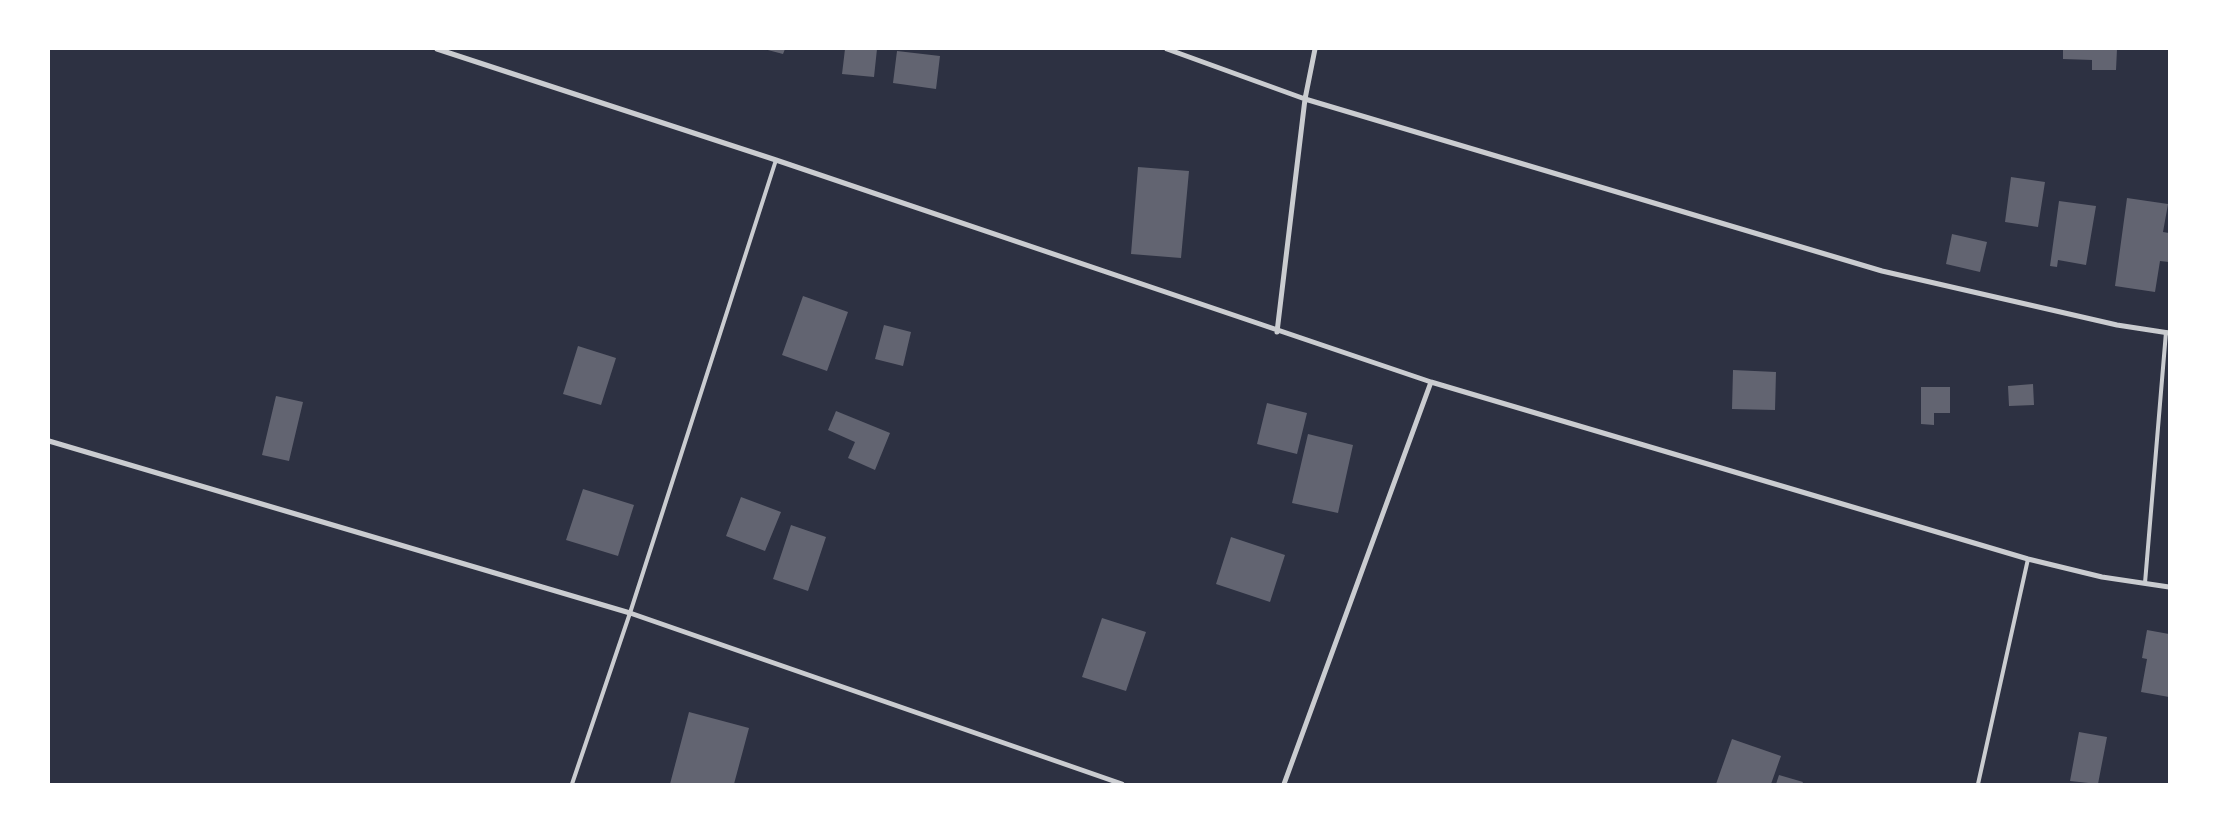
<!DOCTYPE html>
<style>
body{margin:0}
#map{position:relative;width:2218px;height:833px;overflow:hidden;background:#2d3142;font-family:Arial,sans-serif}
canvas{display:block}
.frame{position:absolute;inset:0;border:50px solid #fff;pointer-events:none}
</style>
<div id="map">
<canvas width="2218" height="833"></canvas>
<div class="frame"></div>
</div>
<script>
const context = document.querySelector('canvas').getContext('2d');
context.lineJoin = 'round';
function paint(path, color) { context.fillStyle = color; context.fill(path, 'evenodd'); }
const poly = rows => new Path2D(rows.map(r => 'M' + r).join(''));
function trace(path, color, width, dash) { context.strokeStyle = color; context.lineWidth = width; context.lineCap = dash ? 'butt' : 'round'; context.setLineDash(dash || []); context.stroke(path); }
const building = poly([
 [764,49,785,49,783,54],
 [845,49,877,49,874,77,842,74],
 [2063,49,2117,49,2116,70,2092,70,2092,60,2063,59],
 [897,51,940,56,936,89,893,83],
 [1138,167,1189,171,1181,258,1131,254],
 [2011,177,2045,182,2038,227,2005,222],
 [2127,198,2168,204,2163,232,2169,233,2169,262,2160,261,2155,292,2115,286],
 [2059,201,2096,206,2086,265,2058,260,2057,267,2050,266],
 [1952,234,1987,242,1980,272,1946,264],
 [803,296,848,312,827,371,782,355],
 [884,325,911,332,903,366,875,359],
 [578,346,616,358,601,405,563,394],
 [1733,370,1776,372,1775,410,1732,409],
 [2033,384,2034,405,2009,406,2008,386],
 [1921,387,1950,387,1950,413,1934,413,1934,425,1921,424],
 [276,396,303,402,289,461,262,455],
 [1267,403,1307,413,1297,454,1257,444],
 [836,411,890,433,875,470,848,458,855,442,828,430],
 [1308,434,1353,445,1338,513,1292,503],
 [583,489,634,505,618,556,566,540],
 [741,497,781,512,765,551,726,536],
 [791,525,826,537,808,591,773,579],
 [1231,537,1285,555,1270,602,1216,584],
 [1102,618,1146,632,1126,691,1082,677],
 [2147,630,2169,634,2169,697,2141,692,2147,659,2142,658],
 [689,712,749,728,734,784,670,784],
 [2079,732,2107,737,2098,784,2070,781],
 [1732,739,1781,756,1771,784,1716,784],
 [1779,775,1803,782,1802,784,1776,784]
]);
const service = poly([
 [2145,583,2166,332],
 [572,784,630,613,776,160],
 [1978,784,2028,559]
]);
const minor = poly([
 [437,49,776,160,1431,382,2028,559,2102,577,2169,587],
 [1167,49,1305,99,1882,271,2117,325,2169,333],
 [1277,332,1305,99,1315,49],
 [49,441,630,613,1122,784],
 [1284,784,1431,382]
]);
paint(building, '#626471');
trace(service, '#caccd0', 4);
trace(minor, '#caccd0', 5);
</script>
